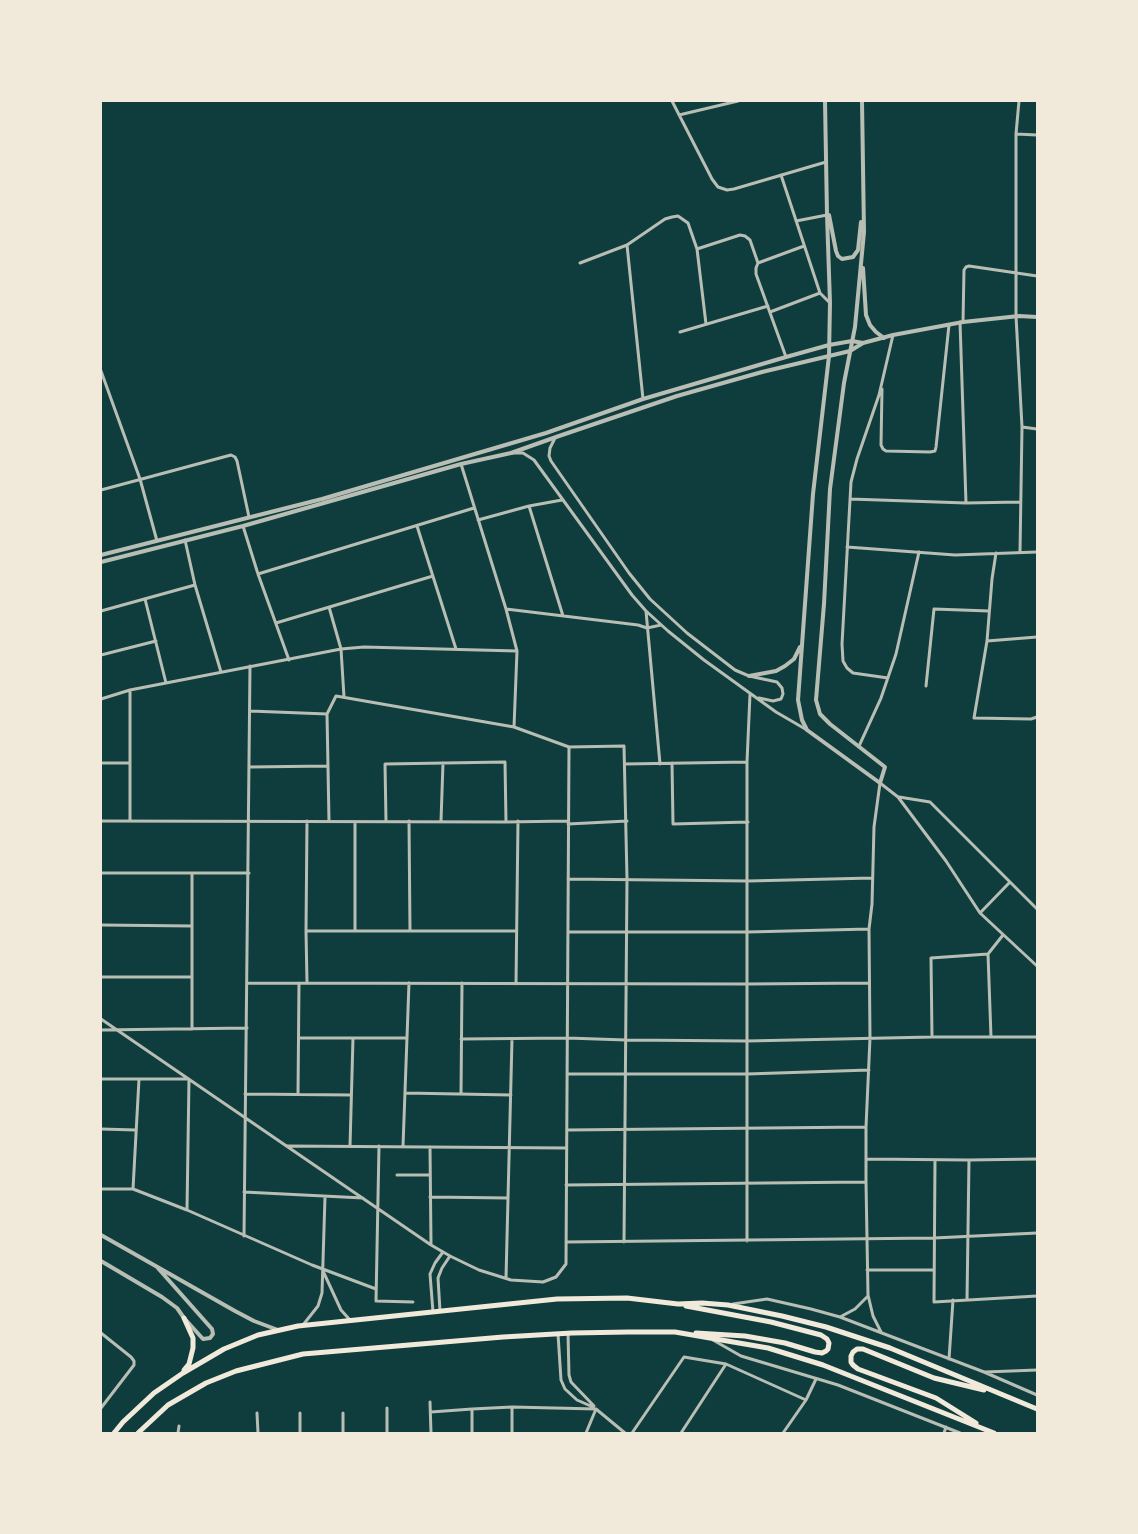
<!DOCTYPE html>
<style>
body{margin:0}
#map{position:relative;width:1138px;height:1534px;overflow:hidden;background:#0f3d3e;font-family:"Open Sans",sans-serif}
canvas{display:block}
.frame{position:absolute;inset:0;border:102px solid #f1e9da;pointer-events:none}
</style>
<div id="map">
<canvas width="1138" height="1534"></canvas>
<div class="frame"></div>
</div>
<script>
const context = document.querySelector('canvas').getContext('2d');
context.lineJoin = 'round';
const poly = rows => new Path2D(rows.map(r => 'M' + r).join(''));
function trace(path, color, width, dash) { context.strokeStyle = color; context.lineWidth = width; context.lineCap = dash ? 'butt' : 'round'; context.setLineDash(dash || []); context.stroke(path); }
const minor = poly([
 [672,101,712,179,718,187,727,190,734,189,826,162],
 [1019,101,1016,134,1016,316,1022,427,1020,552],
 [679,115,738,101],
 [1016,134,1037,135],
 [781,175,818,287,820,293,830,303],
 [796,221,827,215],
 [697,249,740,235,745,236,750,240,758,263],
 [580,263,627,245],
 [770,312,820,293],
 [960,322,966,503],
 [963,322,964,270,966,267,969,266,1037,276],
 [680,332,768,306],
 [786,357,756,274,756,268,758,263,804,246],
 [101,371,140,479,157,541],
 [882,389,881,445,883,449,886,451,930,452,935,451,936,447,949,325],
 [643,399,627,245,665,219,672,217,678,216,688,223,697,249,706,324],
 [1022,427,1037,429],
 [555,438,550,448,549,456,551,461,629,573,650,599,687,633,735,670,749,676,777,682,782,688,783,694,781,699,773,701,759,698],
 [512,453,523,453,534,460,632,595,646,611,668,631,704,660,776,712,807,730],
 [461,464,506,609,517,651,514,727],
 [101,490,231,455,235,457,237,461,249,517],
 [850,499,966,503,1020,502],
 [529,506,563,616],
 [478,520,529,506,562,500],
 [243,526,258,574,289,660],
 [417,526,456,649],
 [185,540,195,585,221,672],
 [847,547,955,555,1037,552],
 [996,553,992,579,987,641,974,718,1031,719,1037,717],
 [258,574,474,508],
 [145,599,166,683],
 [329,607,341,649,344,697],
 [506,609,638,625,647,628,661,625],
 [101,611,195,585],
 [646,611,660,764],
 [276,623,433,576],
 [987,641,1037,637],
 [101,655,156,641],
 [888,678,853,673,847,668,843,661,842,644,851,482,857,459,879,395,893,335],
 [926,686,934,609,989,611],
 [101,699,130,690,341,649,364,647,517,651],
 [250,711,327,714],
 [859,746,881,698,896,654,919,552],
 [101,763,130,763],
 [672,763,673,824,748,822],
 [625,764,747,762],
 [250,767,328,766],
 [899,797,930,802,1037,909],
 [101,821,506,822,568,821],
 [130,821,130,690],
 [307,821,306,931,516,931],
 [329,821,327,714,336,696,514,727,569,747,624,746,627,879,624,1242],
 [386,821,385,764,505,762,506,822],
 [409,821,410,931],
 [441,821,443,763],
 [568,824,627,821],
 [101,873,249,873],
 [192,873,192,1029],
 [568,879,748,881,872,878],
 [980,913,1010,882],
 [101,925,192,926],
 [306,931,307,983],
 [355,931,355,822],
 [568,932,748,932,869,929],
 [101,977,192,977],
 [248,983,747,984,869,983],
 [516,984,518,821],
 [101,1019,431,1245,450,1256,479,1270,511,1280,543,1282,556,1277,566,1264,569,747],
 [101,1030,247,1028],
 [932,1037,931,958,988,954],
 [991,1037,988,954,1003,935],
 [299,1038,407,1038],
 [461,1039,567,1038,626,1040,747,1041,932,1037,1037,1037],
 [567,1074,747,1074,869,1070],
 [101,1079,189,1079,187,1210],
 [405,1093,511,1095],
 [245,1094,351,1095],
 [298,1094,299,983],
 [461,1094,462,983],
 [101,1129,136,1130],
 [567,1130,866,1127],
 [287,1146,566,1148],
 [350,1146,353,1038],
 [379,1146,376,1301,413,1302],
 [403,1146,409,983],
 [430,1147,431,1244],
 [866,1159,969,1160,1037,1159],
 [935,1160,934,1302,1037,1296],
 [397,1175,430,1175],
 [566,1185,866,1182],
 [101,1189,133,1189,187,1210,312,1265,376,1289],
 [133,1189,139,1079],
 [244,1192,363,1198],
 [430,1197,508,1198],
 [244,1236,250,666],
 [747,1241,747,762,750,694],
 [566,1242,934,1238,1037,1233],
 [867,1270,934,1270],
 [323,1271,341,1310,350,1320],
 [506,1278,512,1039],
 [967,1300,969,1160],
 [733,1304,767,1299,811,1309,840,1317,984,1372,1037,1395],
 [440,1311,438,1278,442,1268,450,1256],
 [433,1312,430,1274,435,1263,443,1252],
 [840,1317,855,1309,868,1296],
 [303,1325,318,1306,322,1293,325,1197],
 [881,1332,873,1316,868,1295,866,1182,866,1127,870,1038,869,929,872,904,874,827,880,783,898,797,946,861,980,913,1037,966],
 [101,1333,131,1357,134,1361,134,1365,101,1408],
 [568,1333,569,1375,571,1382,594,1406],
 [558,1334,561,1380,565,1389,577,1400,593,1407],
 [713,1340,741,1356,838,1385,960,1433],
 [949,1359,953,1300],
 [985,1372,1037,1370],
 [430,1402,431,1433],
 [387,1408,387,1433],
 [472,1409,512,1407,596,1409],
 [431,1412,472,1409,472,1433],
 [257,1413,258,1433],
 [300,1413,300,1433],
 [343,1413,343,1433],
 [178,1433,179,1426],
 [512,1433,512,1407],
 [586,1433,596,1409,625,1433],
 [632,1433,684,1357,726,1364,806,1400],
 [681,1433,726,1364],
 [783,1433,806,1400,816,1379],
 [944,1433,946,1427]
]);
const tertiary = poly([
 [825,101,827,215,830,303,829,356,813,494,798,700,802,720,807,730,880,783,885,767,830,724,820,714,816,700,824,604,830,489,844,383,855,327,864,232,862,101],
 [829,215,836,251,838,256,842,259,853,257,858,250,861,222],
 [863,268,866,315,870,325,876,332,884,338],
 [101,555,322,499,546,433,643,399,786,357,829,345,852,341,863,343],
 [101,562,243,526,461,464,511,453,559,436,677,396,762,372,850,351,863,343,893,335,963,322,1019,316,1037,317],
 [749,676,776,671,785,666,794,659,800,647],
 [101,1235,235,1311,254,1321,278,1330],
 [101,1261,162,1297,177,1308,184,1318,203,1339,210,1338,213,1334,212,1329,157,1267]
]);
const primary = poly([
 [686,1306,771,1322,821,1335,827,1339,829,1343,828,1349,826,1351,822,1353,815,1352,785,1343,745,1336,696,1333],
 [184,1318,193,1338,193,1348,189,1364,184,1370],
 [976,1423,936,1398,858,1369,853,1365,851,1362,851,1356,853,1352,857,1349,863,1349,934,1378,984,1390],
 [114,1433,123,1422,154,1393,183,1373,224,1349,258,1335,298,1326,557,1299,627,1298,678,1304,702,1303,728,1305,782,1316,826,1327,890,1348,1037,1409],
 [138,1433,168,1405,206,1383,236,1371,303,1354,503,1337,572,1333,629,1332,675,1332,768,1348,823,1365,994,1433]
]);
trace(minor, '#b8beb3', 3);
trace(tertiary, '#b8beb3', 4);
trace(primary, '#f1e9da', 5);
</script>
